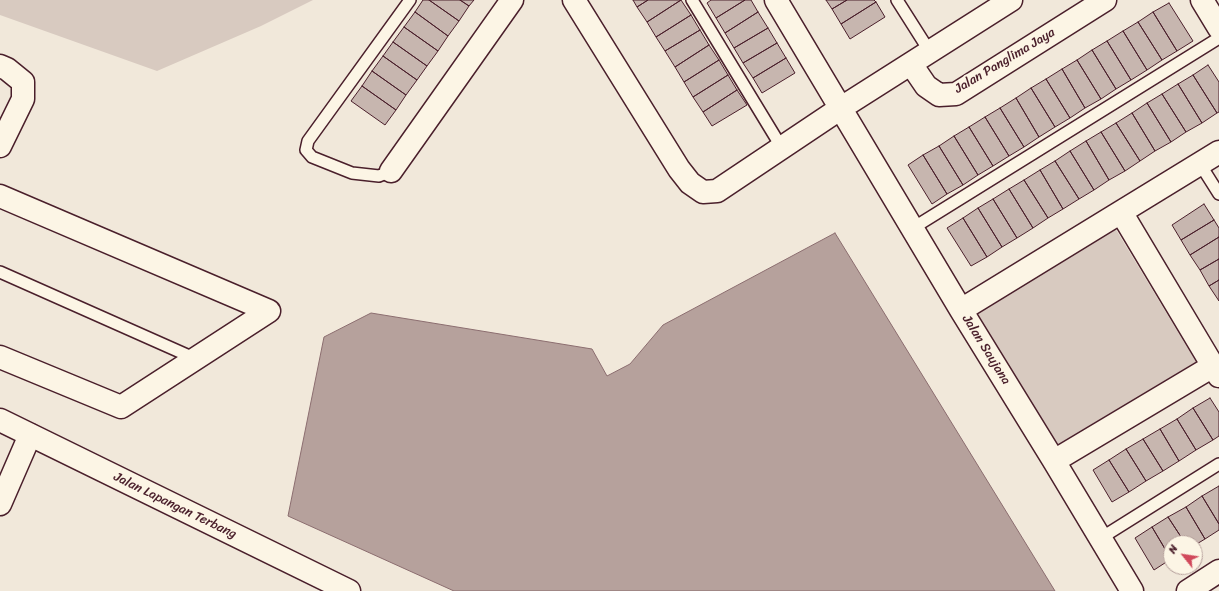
<!DOCTYPE html>
<style>
body{margin:0}
#map{position:relative;width:1219px;height:591px;overflow:hidden;background:#f1e8da;font-family:Sriracha,sans-serif}
canvas{display:block}
.north{position:absolute;left:1163px;top:535px;width:40px;height:40px;box-sizing:border-box;background:#fcf5e5;border:1px solid #b59f9b;border-radius:50%;rotate:300deg;font-size:11px;font-weight:700;line-height:16px;text-align:center;color:#4a1f2b}
.north::after{content:'';display:block;margin:auto;width:14px;height:18px;background:#d1495b;clip-path:polygon(50% 0,100% 100%,50% 72%,0 100%)}
</style>
<div id="map">
<canvas width="1219" height="591"></canvas>
<div class="north">N</div>
</div>
<script>
const context = document.querySelector('canvas').getContext('2d');
context.lineJoin = 'round';
function paint(path, color) { context.fillStyle = color; context.fill(path, 'evenodd'); }
const poly = rows => new Path2D(rows.map(r => 'M' + r).join(''));
function trace(path, color, width, dash) { context.strokeStyle = color; context.lineWidth = width; context.lineCap = dash ? 'butt' : 'round'; context.setLineDash(dash || []); context.stroke(path); }
function drawText(font, color, halo, rows, align = 'center') {
  context.font = font + ' Sriracha,sans-serif'; context.lineWidth = 4; context.setLineDash([]); context.textBaseline = 'middle'; context.strokeStyle = halo; context.fillStyle = color; for (const [text, x, y, turn = 0] of rows) {
    context.save(); context.translate(x, y); context.rotate((+turn || 0) * Math.PI / 180); context.textAlign = isNaN(turn) ? turn : align; if (halo) context.strokeText(text, 0, 0); context.fillText(text, 0, 0); context.restore();
  }
}
const green = poly([
 [0,0,313,0,261,26,157,71,0,15],
 [1115,228,1196,362,1058,447,977,313]
]);
const water = poly([
 [835,233,1055,591,454,591,288,516,324,337,371,313,592,349,607,376,630,364,663,325,835,233]
]);
const building = poly([
 [423,0,429,0,459,21,448,36,415,12,423,0],
 [429,0,460,0,469,6,459,21,429,0],
 [460,0,474,0,469,6,460,0],
 [633,0,648,0,637,7,633,0],
 [648,0,681,0,647,22,637,7,648,0],
 [681,0,691,15,656,37,647,22,681,0],
 [711,0,745,0,716,18,707,3,711,0],
 [745,0,751,0,758,12,725,33,716,18,745,0],
 [826,0,847,0,832,9,826,0],
 [847,0,874,0,876,2,841,24,832,9,847,0],
 [876,2,885,17,850,39,841,24,876,2],
 [1169,3,1193,41,1177,51,1153,12,1169,3],
 [415,12,448,36,438,51,404,27,415,12],
 [758,12,768,28,734,48,725,33,758,12],
 [1153,12,1177,51,1162,60,1138,22,1153,12],
 [691,15,700,30,665,51,656,37,691,15],
 [1138,22,1162,60,1147,70,1123,31,1138,22],
 [404,27,438,51,427,66,393,42,404,27],
 [768,28,777,43,743,63,734,48,768,28],
 [700,30,709,45,675,67,665,51,700,30],
 [1123,31,1147,70,1131,80,1107,41,1123,31],
 [1107,41,1131,80,1116,89,1092,50,1107,41],
 [393,42,427,66,417,80,383,56,393,42],
 [777,43,786,58,753,78,743,63,777,43],
 [709,45,719,60,684,82,675,67,709,45],
 [1092,50,1116,89,1101,99,1077,60,1092,50],
 [383,56,417,80,406,95,372,71,383,56],
 [786,58,795,73,762,93,753,78,786,58],
 [719,60,728,75,693,97,684,82,719,60],
 [1077,60,1101,99,1085,108,1062,69,1077,60],
 [1208,65,1219,82,1219,112,1217,113,1193,75,1208,65],
 [1062,69,1085,108,1070,118,1046,79,1062,69],
 [372,71,406,95,396,110,362,86,372,71],
 [728,75,737,90,703,112,693,97,728,75],
 [1193,75,1217,113,1202,123,1178,84,1193,75],
 [1046,79,1070,118,1055,127,1031,88,1046,79],
 [1178,84,1202,123,1186,132,1162,94,1178,84],
 [362,86,396,110,385,125,351,101,362,86],
 [1031,88,1055,127,1039,137,1016,98,1031,88],
 [737,90,747,105,712,126,703,112,737,90],
 [1162,94,1186,132,1171,142,1147,103,1162,94],
 [1016,98,1039,137,1024,147,1000,108,1016,98],
 [1147,103,1171,142,1155,151,1132,113,1147,103],
 [1000,108,1024,147,1009,156,985,117,1000,108],
 [1132,113,1155,151,1140,161,1116,123,1132,113],
 [985,117,1009,156,993,166,969,127,985,117],
 [1116,123,1140,161,1125,171,1101,132,1116,123],
 [969,127,993,166,978,175,954,136,969,127],
 [1101,132,1125,171,1109,180,1086,141,1101,132],
 [954,136,978,175,963,185,939,146,954,136],
 [1086,141,1109,180,1094,190,1070,151,1086,141],
 [939,146,963,185,947,194,923,155,939,146],
 [1070,151,1094,190,1079,199,1055,161,1070,151],
 [923,155,947,194,932,204,908,165,923,155],
 [1055,161,1079,199,1063,209,1040,170,1055,161],
 [1040,170,1063,209,1048,218,1024,180,1040,170],
 [1024,180,1048,218,1033,228,1009,189,1024,180],
 [1009,189,1033,228,1017,238,993,199,1009,189],
 [993,199,1017,238,1002,247,978,208,993,199],
 [1204,204,1214,220,1181,240,1172,225,1204,204],
 [978,208,1002,247,987,257,963,218,978,208],
 [963,218,987,257,971,266,947,228,963,218],
 [1214,220,1219,228,1219,237,1190,255,1181,240,1214,220],
 [1219,237,1219,259,1200,270,1190,255,1219,237],
 [1219,259,1219,280,1209,286,1200,270,1219,259],
 [1219,280,1219,301,1209,286,1219,280],
 [1210,398,1219,412,1219,436,1213,440,1193,408,1210,398],
 [1193,408,1213,440,1196,450,1177,419,1193,408],
 [1177,419,1196,450,1179,461,1160,429,1177,419],
 [1160,429,1179,461,1163,471,1143,439,1160,429],
 [1143,439,1163,471,1146,481,1126,449,1143,439],
 [1126,449,1146,481,1129,492,1109,460,1126,449],
 [1109,460,1129,492,1112,502,1093,470,1109,460],
 [1219,486,1219,524,1202,496,1219,486],
 [1202,496,1219,524,1219,530,1205,539,1186,507,1202,496],
 [1186,507,1205,539,1195,545,1195,543,1185,543,1168,517,1186,507],
 [1168,517,1185,543,1171,543,1171,559,1152,527,1168,517],
 [1152,527,1171,559,1154,570,1135,538,1152,527]
]);
const service = poly([
 [692,0,782,148],
 [897,0,930,52],
 [1200,164,1219,194],
 [391,171,379,176,352,173,312,157,306,150,308,141,410,0],
 [913,228,1219,38],
 [0,272,196,359],
 [1101,538,1219,464]
]);
const minor = poly([
 [574,0,679,169,690,183,703,192,717,191,841,108,1011,0],
 [776,0,961,310,1054,461,1132,591],
 [1202,0,1219,28],
 [911,64,926,86,939,95,956,94,1105,0],
 [0,66,7,69,23,82,23,99,0,146],
 [391,171,512,0],
 [0,196,269,311,121,407,0,357],
 [1121,212,1219,376],
 [961,310,1219,152],
 [1054,461,1213,366],
 [0,504,30,435],
 [1188,591,1219,571]
]);
const tertiary = poly([
 [0,420,349,591]
]);
const streetNames = [
 ["Jalan Panglima Jaya",1005,61,-31],
 ["Jalan Saujana",986,350,58],
 ["Jalan Lapangan Terbang",175,506,26]
];
paint(green, '#d8cac0');
paint(water, '#b6a19c');
trace(water, '#8b6d6f', 1);
paint(building, '#c7b6af');
trace(building, '#4a1f2b', 1);
trace(service, '#4a1f2b', 14);
trace(minor, '#4a1f2b', 25);
trace(tertiary, '#4a1f2b', 25);
trace(service, '#fcf5e5', 11);
trace(minor, '#fcf5e5', 22);
trace(tertiary, '#fcf5e5', 22);
drawText('13px', '#4a1f2b', '#fcf5e5', streetNames);
</script>
